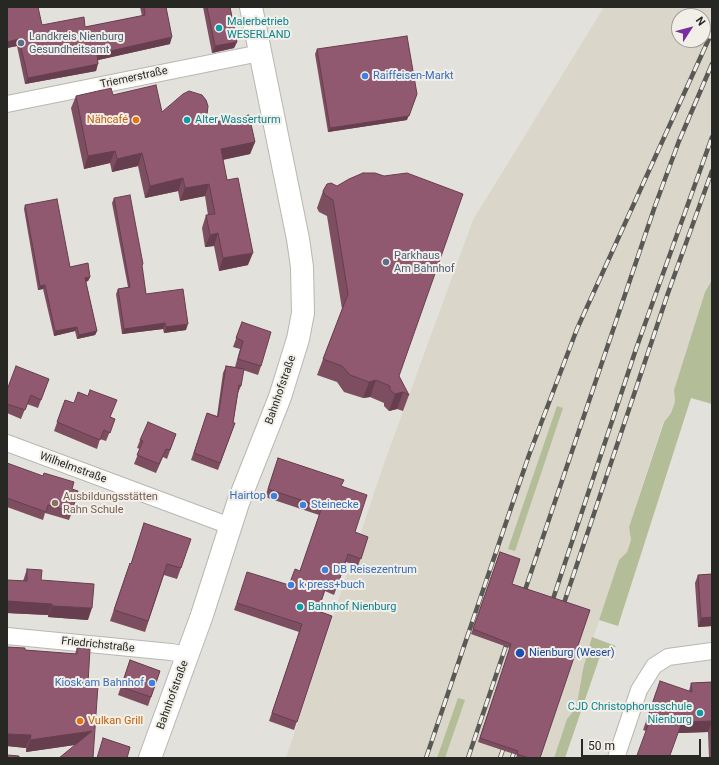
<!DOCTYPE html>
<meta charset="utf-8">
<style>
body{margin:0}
#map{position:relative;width:719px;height:765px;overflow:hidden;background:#e3e1db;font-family:Roboto,sans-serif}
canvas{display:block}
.frame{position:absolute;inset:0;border:8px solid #272724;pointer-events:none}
.north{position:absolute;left:671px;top:8px;width:40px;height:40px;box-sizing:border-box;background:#f1efe8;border:1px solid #a09f9a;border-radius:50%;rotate:54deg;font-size:11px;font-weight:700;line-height:16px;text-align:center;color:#272724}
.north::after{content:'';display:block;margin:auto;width:14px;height:18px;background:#792fa1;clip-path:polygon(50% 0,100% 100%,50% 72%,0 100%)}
.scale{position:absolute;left:581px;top:739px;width:120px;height:18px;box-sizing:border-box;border:2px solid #272724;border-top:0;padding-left:5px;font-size:12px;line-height:14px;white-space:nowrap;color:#272724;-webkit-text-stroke:3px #f1efe8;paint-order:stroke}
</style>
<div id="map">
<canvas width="719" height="765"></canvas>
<div class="frame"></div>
<div class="north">N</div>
<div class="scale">50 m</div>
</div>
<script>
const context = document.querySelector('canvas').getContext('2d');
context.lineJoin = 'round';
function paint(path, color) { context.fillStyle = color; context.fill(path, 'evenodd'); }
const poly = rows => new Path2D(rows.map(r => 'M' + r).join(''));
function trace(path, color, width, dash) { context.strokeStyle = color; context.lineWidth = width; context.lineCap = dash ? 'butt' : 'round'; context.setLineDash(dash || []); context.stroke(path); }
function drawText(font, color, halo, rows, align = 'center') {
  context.font = font + ' Roboto,sans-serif'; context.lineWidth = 4; context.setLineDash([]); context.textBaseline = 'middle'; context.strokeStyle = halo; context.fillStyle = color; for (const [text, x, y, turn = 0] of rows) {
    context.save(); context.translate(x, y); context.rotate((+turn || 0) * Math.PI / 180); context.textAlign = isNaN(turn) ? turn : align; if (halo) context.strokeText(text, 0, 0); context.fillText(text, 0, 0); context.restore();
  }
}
const built = poly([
 [604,7,712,7,712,280,705,292,674,390,675,402,671,413,663,422,629,527,631,540,627,552,619,560,583,669,578,698,575,709,567,719,554,758,286,758,381,472,473,220],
 [679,16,703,16,703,40,679,40]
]);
const green = poly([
 [712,280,712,404,691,398,618,626,599,620,619,560,627,552,631,540,629,527,664,422,671,413,675,402,674,390,705,292],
 [557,406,563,408,515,551,508,549],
 [592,637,616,646,599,659,565,758,554,758,567,719,575,709,578,698,583,669],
 [458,698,465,700,445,758,437,758]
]);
const street = poly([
 [7,104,260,53],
 [7,443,230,526],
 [7,636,171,652,188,655],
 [616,758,639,690,654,666,668,657,712,651]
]);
const secondary = poly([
 [150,758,202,615,238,503,280,397,298,339,303,313,302,267,298,239,251,7]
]);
const rail = poly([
 [522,599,655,206,679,141,712,64],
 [550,608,636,349,712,137],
 [561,612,668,293,712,171],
 [426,758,529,455,577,329,712,32],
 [468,758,509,637],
 [500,758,506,741],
 [512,758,517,743]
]);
const wall = poly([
 [7,7,42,25,85,27,142,16,140,7,166,7,170,44,98,60,96,71,25,84,17,46,7,48],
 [203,7,230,7,237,42,234,48,212,53],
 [317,49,407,120,328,132,315,54],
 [113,95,162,112,206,124,255,142,250,154,223,160,227,180,248,265,219,271,214,246,205,247,202,228,206,215,208,215,205,196,180,201,178,191,145,198,138,166,112,172,110,163,84,169,71,108,76,96],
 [327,184,399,376,409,395,403,411,397,409,389,411,384,406,384,403,370,397,363,398,344,392,337,382,317,375,342,309,327,216,319,212,317,208,323,191],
 [114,198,142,268,146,294,186,330,164,333,163,329,122,334,116,294,118,289,128,287,112,203],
 [25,205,70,267,90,277,88,281,86,282,97,331,95,335,77,339,75,331,54,336,43,289,38,290,24,209],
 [242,322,261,366,258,375,243,370,241,386,238,393,233,423,235,423,218,470,191,460,207,413,217,416,223,373,226,366,235,367,240,349,233,347],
 [49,379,38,408,27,404,21,419,7,413,7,390],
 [65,400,115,419,106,441,100,439,97,449,54,431],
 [176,434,167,459,163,457,156,473,134,464,140,449,137,448,140,440],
 [278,458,341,486,355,532,368,537,358,566,346,562,334,595,325,591,318,611,332,616,294,730,269,721,299,632,234,610,245,580,289,585,300,571,319,515,265,497],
 [7,463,72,489,72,512,69,520,45,513,43,520,7,507],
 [144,523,181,568,177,579,164,575,145,632,110,621,126,574,130,563,131,564],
 [500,552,512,584,540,758,516,758,517,755,478,742,510,648,471,634],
 [27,569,41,580,88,620,48,617,48,615,7,613,7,580,23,581],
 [712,574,712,626,698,627,695,583,698,575],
 [7,647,25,650,75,654,77,648,75,745,26,752,26,748,7,746],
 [130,660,160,671,148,706,118,695],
 [712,682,712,758,709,758,708,732,678,733,646,731,643,730,656,692,689,691,691,683]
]);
const shadedWall = poly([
 [172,37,170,44,94,61,97,54],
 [19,39,17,46,7,48,7,42],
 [237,42,234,48,212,53,215,46],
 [98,64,96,71,25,84,28,78],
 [417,94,407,120,328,132,330,128],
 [255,142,250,154,216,161,221,149],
 [115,151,110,163,84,169,88,156],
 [142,153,138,166,112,172,117,159],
 [183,178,178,191,145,198,150,186],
 [209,184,205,196,180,201,185,188],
 [218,233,214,246,205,247,210,235],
 [253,253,248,265,219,271,223,258],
 [90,277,88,281,83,282,85,278],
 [45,285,43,289,38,290,40,286],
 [165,323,163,329,122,334,124,329],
 [188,324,186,330,164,333,166,327],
 [77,327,75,331,54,336,55,331],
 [97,331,95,335,77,339,79,335],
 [376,380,370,397,363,398,369,382],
 [403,392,397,409,389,411,395,394],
 [7,601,52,604,48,615,7,613],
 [52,606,92,608,88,620,48,617],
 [712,617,712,626,698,627,701,618],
 [712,721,708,732,678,733,682,722],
 [92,731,88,743,26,752,30,740],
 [7,734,31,735,26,748,7,746]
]);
const building = poly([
 [7,7,38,7,42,25,84,17,85,27,145,15,144,7,166,7,172,37,97,54,98,64,28,78,19,39,7,42,7,7],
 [207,7,230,7,237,42,215,46,207,7],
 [407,36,417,94,409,116,330,128,317,49,407,36],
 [156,85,162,112,183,94,189,91,202,95,206,100,208,106,206,124,249,115,255,142,221,149,227,180,238,178,253,253,223,258,218,233,210,235,206,215,215,214,209,184,185,188,183,178,150,186,142,153,117,159,115,151,88,156,76,96,111,88,113,95,156,85],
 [363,173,375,173,384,176,407,173,463,194,399,376,409,395,403,392,395,394,390,390,390,386,376,380,369,382,350,375,342,366,323,359,348,294,333,200,325,195,323,191,327,184,331,183,337,186,349,179,363,173],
 [130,195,143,264,142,265,146,294,183,289,188,324,166,327,165,323,124,329,118,289,130,287,114,198,130,195],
 [57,199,70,267,88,263,90,277,85,278,97,331,79,335,77,327,55,331,45,285,40,286,25,205,57,199],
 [242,322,271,332,261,366,238,359,243,341,236,338,242,322],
 [16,366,49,379,41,400,31,395,25,410,7,404,7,390,16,366],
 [226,366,244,369,241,386,239,385,233,423,235,423,220,463,194,453,207,413,218,417,226,366],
 [90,390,117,400,110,417,115,419,110,433,104,430,100,440,57,422,65,400,74,403,78,392,88,396,90,390],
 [148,422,176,434,170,450,166,449,159,464,137,455,143,441,140,440,148,422],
 [278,458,344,480,341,486,367,495,355,532,368,537,361,559,348,554,337,587,327,583,318,611,332,616,297,722,272,713,302,624,237,603,247,572,289,585,295,569,300,571,322,507,268,489,278,458],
 [7,463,43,476,44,473,74,482,72,489,78,491,72,512,48,505,46,512,7,498,7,463],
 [144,523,191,539,181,568,167,564,148,621,114,610,130,563,131,564,144,523],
 [500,552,520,559,512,584,590,610,540,758,529,758,517,754,518,751,480,738,511,644,473,629,500,552],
 [27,569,42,570,41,580,94,584,92,608,52,606,52,604,7,601,7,580,27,581,27,569],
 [712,574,712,617,701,618,698,575,712,574],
 [7,647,25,648,25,650,77,654,77,648,90,649,88,683,98,685,93,758,59,758,92,731,30,740,31,735,7,734,7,647],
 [130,660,160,671,151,697,121,687,130,660],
 [660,681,692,692,691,683,712,682,712,721,682,722,669,758,636,758,650,720,647,719,660,681],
 [103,738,130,747,127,758,97,758,103,738],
 [7,755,19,756,19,758,7,758,7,755]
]);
const markers = [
 [219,28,4,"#0f9aa8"],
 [21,43,4,"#5c6f8a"],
 [365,76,4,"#3f7fe0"],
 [136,120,4,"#e8710a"],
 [187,120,4,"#0f9aa8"],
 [386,262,4,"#5c6f8a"],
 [274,496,4,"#3f7fe0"],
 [55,503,4,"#8d6e63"],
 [303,505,4,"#3f7fe0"],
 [325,570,4,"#3f7fe0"],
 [291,585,4,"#3f7fe0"],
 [300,607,4,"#0f9aa8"],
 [520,653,5,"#1a4fb4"],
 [152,683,4,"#3f7fe0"],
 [700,713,4,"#0f9aa8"],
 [80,721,4,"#e8710a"]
];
const cultureNames = [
 ["Malerbetrieb",227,22],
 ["WESERLAND",227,35],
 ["Alter Wasserturm",195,120],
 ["Bahnhof Nienburg",308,607],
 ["CJD Christophorusschule",692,707,"right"],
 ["Nienburg",692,720,"right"]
];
const serviceNames = [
 ["Landkreis Nienburg",29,37],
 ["Gesundheitsamt",29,50],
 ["Parkhaus",394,256],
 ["Am Bahnhof",394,269]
];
const shopNames = [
 ["Raiffeisen-Markt",373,76],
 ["Hairtop",266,496,"right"],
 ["Steinecke",311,505],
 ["DB Reisezentrum",333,570],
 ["k press+buch",299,585],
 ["Kiosk am Bahnhof",144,683,"right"]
];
const streetNames = [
 ["Triemerstraße",134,78,-12],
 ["Bahnhofstraße",281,390,-71],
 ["Wilhelmstraße",73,468,20],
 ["Friedrichstraße",98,645,6],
 ["Bahnhofstraße",173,695,-70]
];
const foodNames = [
 ["Nähcafé",128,120],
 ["Vulkan Grill",88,721,"left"]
];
const educationNames = [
 ["Ausbildungsstätten",63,497],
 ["Rahn Schule",63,510]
];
const transitNames = [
 ["Nienburg (Weser)",529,653]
];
paint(built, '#dad6c9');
paint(green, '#b3be98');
trace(street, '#b9b7b1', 18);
trace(secondary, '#b9b7b1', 24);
trace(street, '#fff', 16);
trace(secondary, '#fff', 22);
trace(rail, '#595955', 4.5);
trace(rail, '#f1efe8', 3, [9]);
paint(wall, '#7d4d60');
paint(shadedWall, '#663e4e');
paint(building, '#915970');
trace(building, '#663e4e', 1);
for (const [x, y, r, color] of markers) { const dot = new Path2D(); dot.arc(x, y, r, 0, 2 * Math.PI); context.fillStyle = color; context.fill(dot); trace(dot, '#f1efe8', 1.5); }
drawText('11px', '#0d838f', '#f1efe8', cultureNames, 'left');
drawText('11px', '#4e5e75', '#f1efe8', serviceNames, 'left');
drawText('11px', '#366cbe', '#f1efe8', shopNames, 'left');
drawText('11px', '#272724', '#f1efe8', streetNames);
drawText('11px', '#c56008', '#f1efe8', foodNames, 'right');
drawText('11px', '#785e54', '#f1efe8', educationNames, 'left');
drawText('11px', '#164399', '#f1efe8', transitNames, 'left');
</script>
